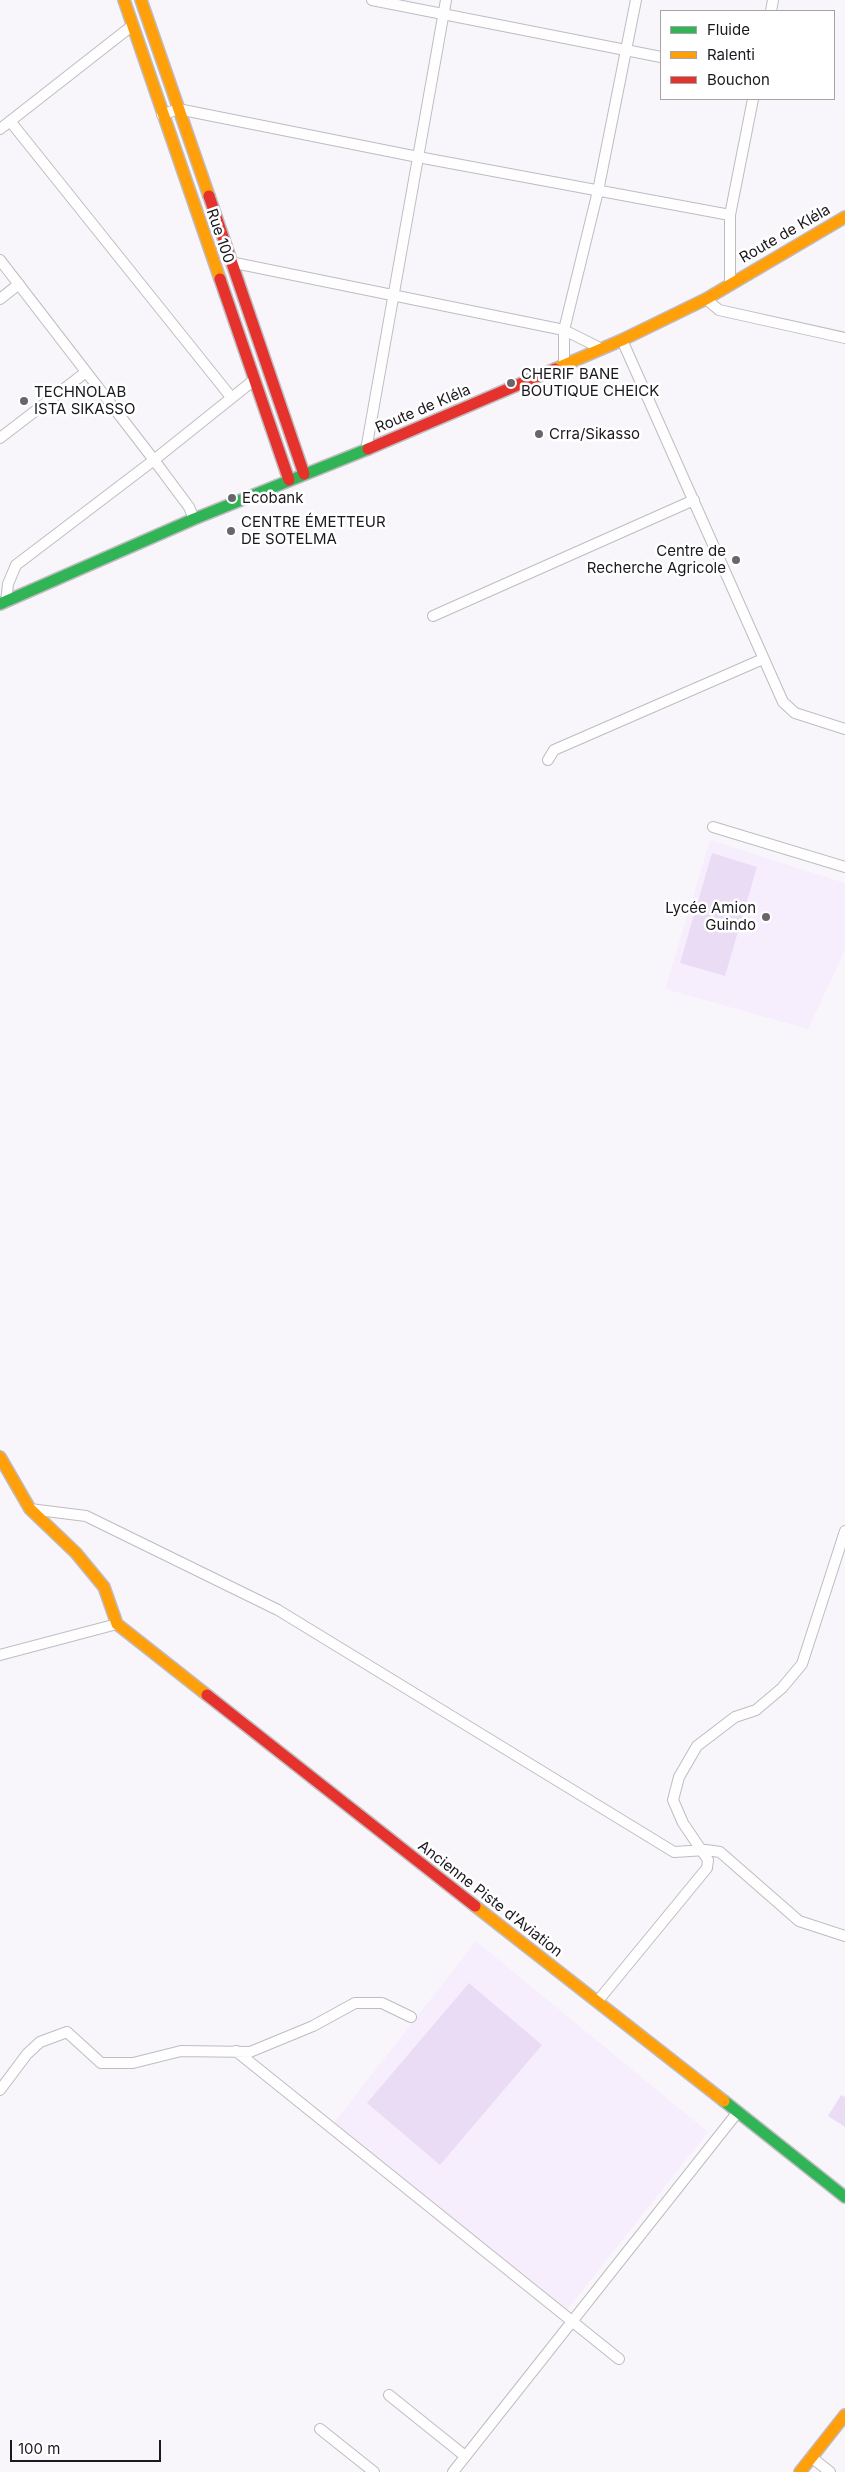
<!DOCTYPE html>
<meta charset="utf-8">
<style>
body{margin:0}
#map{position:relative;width:845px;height:2472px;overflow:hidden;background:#f9f6fb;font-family:Inter,sans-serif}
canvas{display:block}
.legend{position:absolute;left:660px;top:10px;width:175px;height:90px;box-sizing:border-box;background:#fff;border:1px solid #a4a3a5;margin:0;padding:6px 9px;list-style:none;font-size:15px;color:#1b181e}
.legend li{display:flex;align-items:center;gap:10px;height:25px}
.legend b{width:25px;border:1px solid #a4a3a5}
.scale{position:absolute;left:10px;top:2440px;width:151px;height:22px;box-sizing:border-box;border:2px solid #1b181e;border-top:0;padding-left:6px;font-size:15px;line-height:18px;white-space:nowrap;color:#1b181e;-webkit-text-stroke:4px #fff;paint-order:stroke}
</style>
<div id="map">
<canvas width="845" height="2472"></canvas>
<ul class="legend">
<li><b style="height:6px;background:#30b455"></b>Fluide</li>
<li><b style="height:6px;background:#ff9f0a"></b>Ralenti</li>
<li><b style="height:6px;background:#e5322d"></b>Bouchon</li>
</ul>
<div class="scale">100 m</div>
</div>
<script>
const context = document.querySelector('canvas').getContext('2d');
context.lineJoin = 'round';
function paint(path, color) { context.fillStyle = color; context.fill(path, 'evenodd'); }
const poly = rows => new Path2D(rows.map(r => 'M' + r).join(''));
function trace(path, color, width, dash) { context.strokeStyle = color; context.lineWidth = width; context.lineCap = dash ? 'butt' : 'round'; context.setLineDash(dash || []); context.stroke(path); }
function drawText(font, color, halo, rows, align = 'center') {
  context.font = font + ' Inter,sans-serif'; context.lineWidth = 5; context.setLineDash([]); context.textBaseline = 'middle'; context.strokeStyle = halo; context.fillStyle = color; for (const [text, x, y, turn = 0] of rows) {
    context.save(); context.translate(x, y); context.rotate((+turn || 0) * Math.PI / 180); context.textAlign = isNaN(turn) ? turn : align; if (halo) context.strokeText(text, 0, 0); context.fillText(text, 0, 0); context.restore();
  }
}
const built = poly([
 [710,840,845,883,845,950,808,1029,665,989],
 [476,1941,708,2132,567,2310,333,2124]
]);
const green = poly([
 [712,853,757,867,725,976,680,963],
 [469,1983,542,2045,440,2165,367,2103],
 [841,2095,845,2097,845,2127,828,2116]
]);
const street = poly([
 [372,0,661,57],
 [771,11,773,0],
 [162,115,178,109,418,157,730,215],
 [10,121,231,397],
 [0,129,133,25],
 [0,260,154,460,189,507,194,519],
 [230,262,564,330,602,349],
 [730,284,730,215,753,99],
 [0,299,19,284],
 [706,299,719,310,845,338],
 [622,340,783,702,795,713,845,729],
 [564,366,564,330,598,191,636,0],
 [0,438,86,372],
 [366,450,446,0],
 [6,602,8,584,16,565,154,460,254,380],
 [433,616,694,500],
 [548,760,554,750,763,659],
 [713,827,845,867],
 [30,1509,86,1516,278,1610,674,1852,706,1850,720,1852,799,1921,845,1936],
 [0,1655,117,1624],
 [597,2002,707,1868,708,1860,683,1823,673,1800,679,1777,697,1746,735,1717,756,1710,782,1688,802,1664,845,1531],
 [236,2051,619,2359],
 [0,2090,27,2054,40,2042,67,2032,101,2063,133,2063,181,2051,250,2052,313,2026,355,2003,382,2003,411,2017],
 [389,2395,465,2456],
 [320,2429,374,2472],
 [811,2457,830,2472],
 [453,2472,737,2113]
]);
const fast = poly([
 [0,604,194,519,368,449],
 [724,2101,845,2197]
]);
const slow = poly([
 [124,0,220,279],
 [141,0,209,196],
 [555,369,622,340,706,299,845,217],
 [0,1457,30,1509,76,1553,104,1587,117,1624,207,1695],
 [475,1906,724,2101],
 [800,2472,845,2415]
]);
const jam = poly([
 [209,196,304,474],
 [220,279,289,480],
 [368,449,555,369],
 [207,1695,475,1906]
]);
const markers = [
 [511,383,5,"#69666b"],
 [24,401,5,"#69666b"],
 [539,434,5,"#69666b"],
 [232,498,5,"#69666b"],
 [231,531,5,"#69666b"],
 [736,560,5,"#69666b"],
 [766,917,5,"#69666b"]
];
const streetNames = [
 ["Route de Kléla",785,234,-30],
 ["Rue 100",220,236,71],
 ["Route de Kléla",423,409,-23],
 ["Ancienne Piste d'Aviation",490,1899,38]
];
const poiNames = [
 ["CHERIF BANE",521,374],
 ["BOUTIQUE CHEICK",521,391],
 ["TECHNOLAB",34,392],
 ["ISTA SIKASSO",34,409],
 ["Crra/Sikasso",549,434],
 ["Ecobank",242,498],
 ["CENTRE ÉMETTEUR",241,522],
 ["DE SOTELMA",241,539],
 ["Centre de",726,551,"right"],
 ["Recherche Agricole",726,568,"right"],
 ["Lycée Amion",756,908,"right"],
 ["Guindo",756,925,"right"]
];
paint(built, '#f7eefd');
paint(green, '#ebdcf6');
trace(street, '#bfbcc1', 12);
trace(fast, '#bfbcc1', 14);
trace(slow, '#bfbcc1', 14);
trace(jam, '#bfbcc1', 14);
trace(street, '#fefefe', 10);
trace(fast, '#30b455', 11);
trace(slow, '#ff9f0a', 11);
trace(jam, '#e5322d', 11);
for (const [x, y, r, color] of markers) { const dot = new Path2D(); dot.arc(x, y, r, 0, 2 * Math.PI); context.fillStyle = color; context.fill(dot); trace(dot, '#fff', 2); }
drawText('15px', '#1b181e', '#fff', streetNames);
drawText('15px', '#1b181e', '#fff', poiNames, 'left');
</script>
